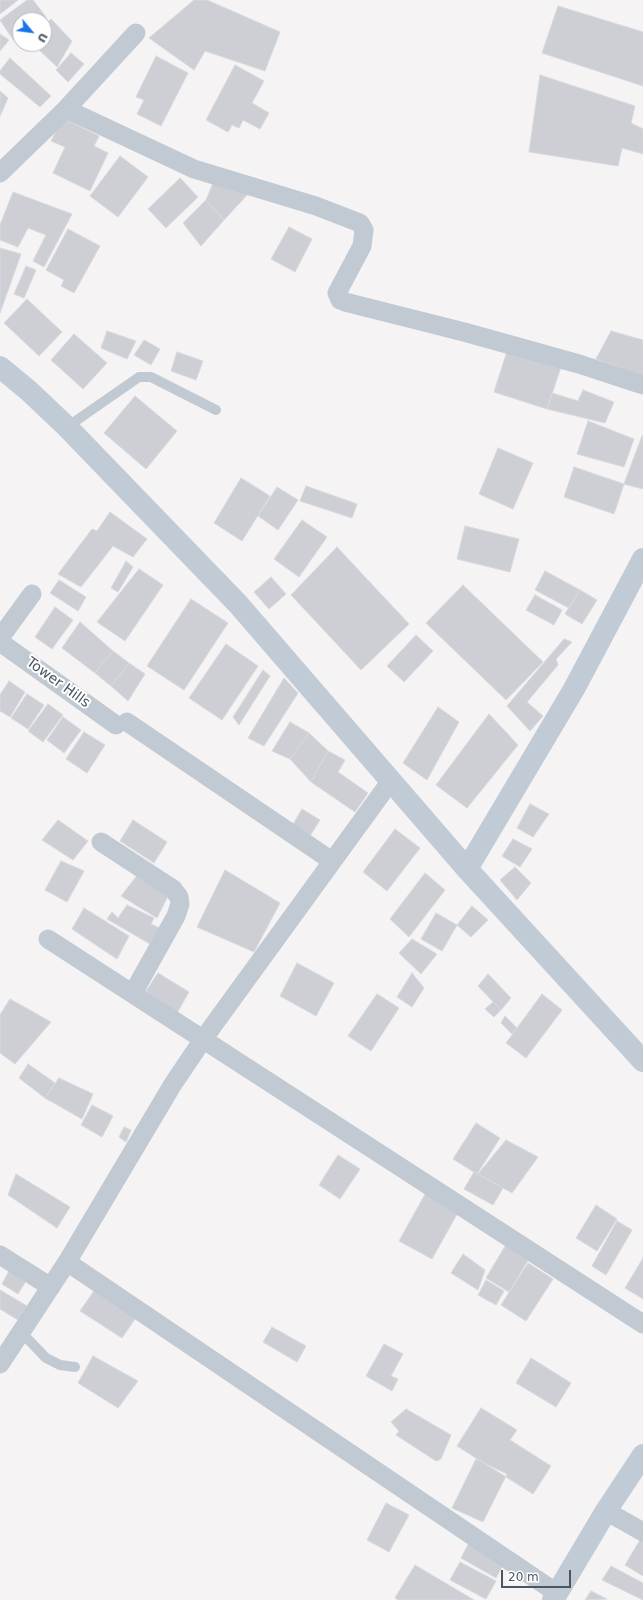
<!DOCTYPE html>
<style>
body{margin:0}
#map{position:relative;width:643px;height:1600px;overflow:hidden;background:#f5f3f3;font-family:"DejaVu Sans",sans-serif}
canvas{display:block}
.north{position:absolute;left:12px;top:12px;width:40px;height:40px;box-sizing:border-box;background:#fff;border:1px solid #b7bbc0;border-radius:50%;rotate:119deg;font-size:11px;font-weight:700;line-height:16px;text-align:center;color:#4a5661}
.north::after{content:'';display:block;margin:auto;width:14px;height:18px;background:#1a73e8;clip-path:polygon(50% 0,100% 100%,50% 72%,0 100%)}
.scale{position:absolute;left:501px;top:1570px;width:70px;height:18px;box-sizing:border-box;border:2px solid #4a5661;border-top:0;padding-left:5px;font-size:12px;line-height:14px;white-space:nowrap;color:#4a5661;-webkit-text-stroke:3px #fff;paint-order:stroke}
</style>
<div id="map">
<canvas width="643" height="1600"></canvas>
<div class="north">U</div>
<div class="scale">20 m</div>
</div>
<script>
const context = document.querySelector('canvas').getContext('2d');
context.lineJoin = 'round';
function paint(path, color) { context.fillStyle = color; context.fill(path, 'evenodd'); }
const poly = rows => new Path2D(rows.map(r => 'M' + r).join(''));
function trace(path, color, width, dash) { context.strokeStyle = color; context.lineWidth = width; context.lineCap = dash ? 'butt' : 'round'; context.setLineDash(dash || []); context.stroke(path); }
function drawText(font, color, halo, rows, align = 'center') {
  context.font = font + ' "DejaVu Sans",sans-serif'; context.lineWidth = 4; context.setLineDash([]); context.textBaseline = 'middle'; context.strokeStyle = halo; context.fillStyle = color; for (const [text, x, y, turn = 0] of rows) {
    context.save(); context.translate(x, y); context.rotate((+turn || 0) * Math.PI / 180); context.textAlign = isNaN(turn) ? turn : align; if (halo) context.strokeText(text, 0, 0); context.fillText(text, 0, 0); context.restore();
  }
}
const building = poly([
 [0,0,18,0,0,14,0,0],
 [27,0,33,0,46,17,43,20,20,20,20,37,14,41,0,20,27,0],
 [194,0,207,0,280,32,265,71,205,51,194,70,149,38,194,0],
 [558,6,643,32,643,86,542,53,558,6],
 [51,19,72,41,57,67,33,44,44,44,44,27,51,19],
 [0,34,9,40,0,51,0,34],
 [71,53,84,64,68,82,56,70,71,53],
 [156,56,188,73,161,126,137,114,144,100,136,97,156,56],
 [10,58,51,96,40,107,0,74,0,71,10,58],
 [235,65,264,81,252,103,269,113,260,129,243,120,239,128,232,125,228,132,206,120,235,65],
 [540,75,635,106,631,123,643,129,643,154,622,148,618,166,529,152,540,75],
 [0,91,8,98,0,116,0,91],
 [63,118,99,136,94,146,108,153,90,191,53,173,65,147,51,141,63,118],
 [120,156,148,177,118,217,90,196,120,156],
 [180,178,198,197,166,228,148,209,180,178],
 [214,181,249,193,224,220,206,200,214,181],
 [13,192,72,214,44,267,33,261,46,235,28,228,18,247,0,240,0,225,13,192],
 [206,200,224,220,201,246,183,223,206,200],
 [289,227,312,239,295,272,271,259,289,227],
 [68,229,100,246,74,293,61,286,64,280,46,270,68,229],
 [0,248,21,254,0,313,0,248],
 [26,266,36,270,24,298,14,294,26,266],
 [27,299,62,332,39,356,4,323,27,299],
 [107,331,136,341,127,359,101,348,107,331],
 [611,331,643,340,643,376,596,359,611,331],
 [74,334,107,363,83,389,51,360,74,334],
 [144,340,160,349,151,365,134,355,144,340],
 [509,345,563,361,547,409,494,392,509,345],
 [177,352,203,361,196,380,171,371,177,352],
 [583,390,614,402,605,423,547,409,552,393,578,401,583,390],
 [135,396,177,431,146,469,104,433,135,396],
 [588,421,634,439,624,467,577,454,588,421],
 [642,436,643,436,643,489,624,484,642,436],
 [498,448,533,463,513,509,479,494,498,448],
 [574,467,624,484,614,514,564,497,574,467],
 [241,478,270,496,242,541,214,523,241,478],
 [306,486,357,504,352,518,300,501,306,486],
 [277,487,298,500,278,530,258,516,277,487],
 [110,512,147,539,133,557,113,546,81,587,58,574,92,529,97,531,110,512],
 [302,520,327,537,299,577,274,559,302,520],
 [465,526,519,539,510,572,457,559,465,526],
 [337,547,409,624,361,670,291,595,337,547],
 [126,561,133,567,118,592,111,588,126,561],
 [139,569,163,585,125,641,97,622,139,569],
 [545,571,580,590,569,608,535,590,545,571],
 [271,577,286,594,269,609,254,592,271,577],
 [59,580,86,597,78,611,50,593,59,580],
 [463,585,543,662,506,700,426,623,463,585],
 [580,590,597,600,582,624,565,614,580,590],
 [535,595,562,610,554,625,526,610,535,595],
 [191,599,228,623,184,690,147,666,191,599],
 [55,607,73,620,52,649,35,637,55,607],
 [80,622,113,651,95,673,62,648,80,622],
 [416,635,433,651,404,682,387,666,416,635],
 [564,639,572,642,556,659,558,665,527,702,543,716,530,731,507,706,564,639],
 [226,644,258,666,222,720,189,698,226,644],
 [113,651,129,663,111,686,95,673,113,651],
 [129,663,145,674,128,701,111,686,129,663],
 [263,670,270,676,239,725,233,717,263,670],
 [284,678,298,693,264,746,248,738,284,678],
 [9,681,25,692,10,717,0,711,0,695,9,681],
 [27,694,44,705,28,729,11,718,27,694],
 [48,704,63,715,43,742,28,731,48,704],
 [438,707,459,722,427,780,403,763,438,707],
 [489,714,518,745,467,808,436,785,489,714],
 [63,717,81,730,64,753,47,740,63,717],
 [290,722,309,733,290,759,272,751,290,722],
 [84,732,105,745,87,773,66,759,84,732],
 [309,733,328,751,311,782,290,759,309,733],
 [328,751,345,760,338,772,368,793,355,812,311,782,328,751],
 [530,804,549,814,533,837,517,828,530,804],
 [302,809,320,820,310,836,292,826,302,809],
 [58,820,88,841,73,860,42,840,58,820],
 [133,820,167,842,154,863,120,841,133,820],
 [395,829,420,848,387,891,363,872,395,829],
 [513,839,532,849,520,867,502,856,513,839],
 [61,861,84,871,67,902,45,890,61,861],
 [515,867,531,883,517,900,500,880,515,867],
 [225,870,280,903,254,952,197,927,225,870],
 [139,873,169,894,157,918,121,896,139,873],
 [425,873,445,890,409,937,390,919,425,873],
 [127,905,154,918,151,924,159,928,150,944,107,919,112,912,118,918,127,905],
 [472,906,488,920,471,937,457,925,472,906],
 [84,908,129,936,117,959,72,929,84,908],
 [436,913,457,925,442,951,421,939,436,913],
 [412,939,437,954,421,974,399,953,412,939],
 [297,963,334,983,316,1016,280,996,297,963],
 [158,973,189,992,177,1013,146,991,158,973],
 [412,973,424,988,412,1007,397,997,412,973],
 [488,974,511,998,501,1010,478,986,488,974],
 [377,994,399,1008,371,1051,348,1036,377,994],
 [542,994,562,1010,526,1058,506,1043,542,994],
 [10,999,51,1022,15,1064,0,1053,0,1015,10,999],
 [493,1002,501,1010,494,1017,485,1009,493,1002],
 [505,1016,517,1028,512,1034,501,1023,505,1016],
 [28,1064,55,1083,45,1098,19,1078,28,1064],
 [59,1078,93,1094,82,1119,45,1098,59,1078],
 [92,1105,113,1116,102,1137,81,1125,92,1105],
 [476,1123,500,1138,477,1174,453,1159,476,1123],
 [124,1127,131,1130,126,1142,119,1137,124,1127],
 [506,1140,538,1157,512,1193,478,1174,506,1140],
 [338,1155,360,1169,340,1199,319,1185,338,1155],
 [474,1172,503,1188,493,1205,464,1189,474,1172],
 [16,1174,70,1207,57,1228,8,1195,16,1174],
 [428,1189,461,1207,432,1259,399,1241,428,1189],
 [596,1205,617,1219,597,1251,576,1238,596,1205],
 [617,1221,632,1230,606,1275,592,1266,617,1221],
 [507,1243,530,1257,509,1292,486,1278,507,1243],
 [463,1254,485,1270,478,1290,451,1273,463,1254],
 [643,1258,643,1299,625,1288,643,1258],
 [528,1263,553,1279,526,1321,501,1305,528,1263],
 [9,1271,26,1281,18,1294,2,1284,9,1271],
 [486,1280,504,1291,496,1305,478,1295,486,1280],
 [0,1290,27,1306,18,1320,0,1309,0,1290],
 [94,1291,135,1319,122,1338,80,1311,94,1291],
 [272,1327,306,1346,297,1362,263,1342,272,1327],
 [384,1344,403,1354,391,1376,398,1379,392,1391,366,1376,384,1344],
 [93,1356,138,1381,118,1408,78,1383,93,1356],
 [531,1358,571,1383,556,1407,516,1383,531,1358],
 [481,1408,517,1430,510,1440,551,1466,533,1494,457,1446,481,1408],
 [406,1409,451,1435,441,1459,436,1461,396,1435,399,1431,391,1422,406,1409],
 [476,1459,507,1474,483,1522,452,1508,476,1459],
 [386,1503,409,1515,389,1552,367,1540,386,1503],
 [643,1535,643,1576,625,1565,643,1535],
 [470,1541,505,1561,496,1578,461,1558,470,1541],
 [460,1562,496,1581,486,1599,450,1580,460,1562],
 [415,1565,474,1600,398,1600,395,1598,415,1565],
 [611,1566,643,1583,643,1600,602,1580,611,1566],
 [591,1591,607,1599,585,1600,591,1591]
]);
const lane = poly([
 [67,427,139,377,151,377,216,410],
 [21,1332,46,1358,60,1365,75,1367]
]);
const street = poly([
 [66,109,194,169,316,206,360,223,364,230,362,246,337,293,340,300,345,302,464,332,579,364,643,385],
 [0,173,66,109,136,33],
 [0,638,32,594],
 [0,642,116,725],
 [127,722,332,861],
 [101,842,173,889,179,897,180,904,176,916,133,993],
 [48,939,643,1324],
 [0,1255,51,1287],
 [67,1262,557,1593],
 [0,1364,67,1262,173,1084,204,1038,390,782],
 [606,1511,643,1532]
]);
const secondary = poly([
 [0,367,29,391,67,427,238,604,467,869,643,1061],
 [467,869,574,689,643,559],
 [553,1600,606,1511,643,1455]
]);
const streetNames = [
 ["Tower Hills",58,683,36]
];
paint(building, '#cdcfd5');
trace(building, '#d7d9de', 1);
trace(lane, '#c1cad2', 10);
trace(street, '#c1cad2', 19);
trace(secondary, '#c1cbd6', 22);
drawText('14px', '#4a5661', '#fff', streetNames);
</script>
